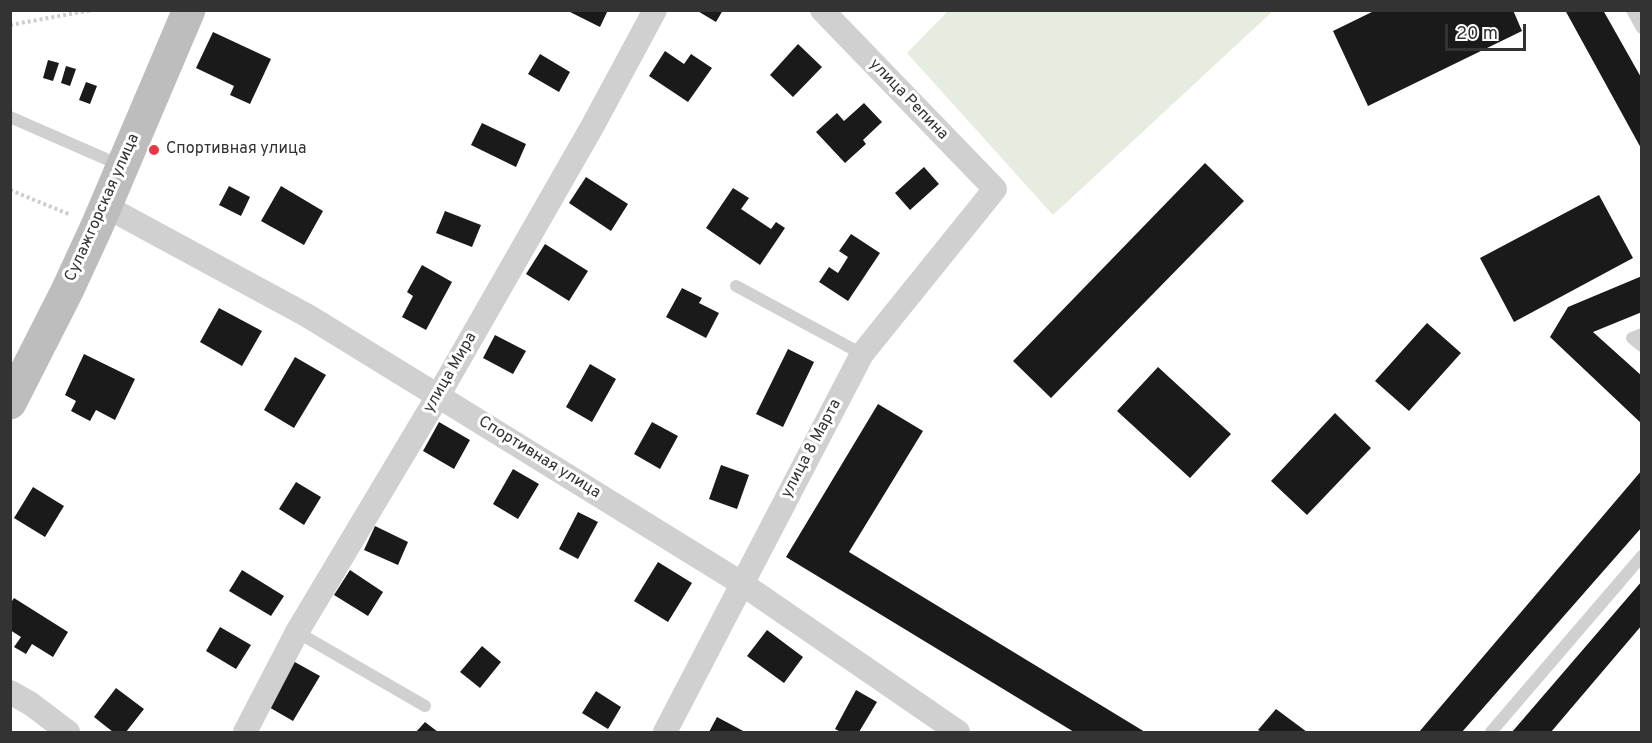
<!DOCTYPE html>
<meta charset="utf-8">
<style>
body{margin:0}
#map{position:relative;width:1652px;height:743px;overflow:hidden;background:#fff;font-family:Overpass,sans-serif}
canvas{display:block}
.frame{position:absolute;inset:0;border:12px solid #333;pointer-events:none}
.scale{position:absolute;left:1445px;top:24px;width:81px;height:27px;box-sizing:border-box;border:3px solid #333;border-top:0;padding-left:8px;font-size:18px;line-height:21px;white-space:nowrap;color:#333;-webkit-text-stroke:4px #fff;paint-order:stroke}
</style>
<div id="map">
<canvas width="1652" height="743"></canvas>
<div class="frame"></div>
<div class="scale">20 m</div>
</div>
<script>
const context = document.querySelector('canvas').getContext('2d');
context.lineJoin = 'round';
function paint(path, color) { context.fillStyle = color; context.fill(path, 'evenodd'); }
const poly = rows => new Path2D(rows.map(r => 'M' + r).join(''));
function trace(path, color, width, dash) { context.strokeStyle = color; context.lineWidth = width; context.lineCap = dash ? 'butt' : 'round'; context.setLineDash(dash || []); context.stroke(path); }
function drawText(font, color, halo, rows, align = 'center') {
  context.font = font + ' Overpass,sans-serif'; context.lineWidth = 6; context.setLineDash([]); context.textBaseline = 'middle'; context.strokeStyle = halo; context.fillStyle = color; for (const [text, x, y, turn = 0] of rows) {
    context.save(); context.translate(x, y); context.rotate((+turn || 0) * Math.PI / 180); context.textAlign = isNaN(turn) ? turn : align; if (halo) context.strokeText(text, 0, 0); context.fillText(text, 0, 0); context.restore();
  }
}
const green = poly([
 [948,11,948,10,1273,11,1053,215,907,53]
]);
const building = poly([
 [566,10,608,10,600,27],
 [696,10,723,10,716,22],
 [1376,10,1513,10,1522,31,1368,106,1333,31],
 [1565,10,1603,10,1642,79,1642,150],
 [213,32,271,59,250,104,230,95,234,86,196,68],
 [798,44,822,67,793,97,770,75],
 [665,51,684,64,691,54,712,68,688,102,649,76],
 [540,54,570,72,559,92,528,74],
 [48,60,59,63,53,81,43,78],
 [66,66,76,69,70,86,61,83],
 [86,82,97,86,90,104,79,100],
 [864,103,882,122,863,140,866,144,845,163,816,132,837,113,844,121],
 [482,123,526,144,516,167,471,145],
 [1205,163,1244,201,1051,398,1013,361],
 [924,167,939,184,910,210,895,193],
 [586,177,628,204,611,231,569,203],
 [229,186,250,197,241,216,219,205],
 [281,186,323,211,304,245,261,221],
 [733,188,749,198,741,209,771,229,776,222,785,228,760,265,706,228],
 [1599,195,1633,258,1514,322,1480,258],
 [445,211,481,225,472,247,436,233],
 [851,234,880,253,848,301,819,282,829,267,838,273,848,257,839,251],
 [545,244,588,271,569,301,526,274],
 [422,265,452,282,426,330,402,317,413,296,407,292],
 [1642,276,1642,312,1593,332,1642,376,1642,424,1550,337,1568,307],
 [682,288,702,298,699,303,719,313,706,338,666,317],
 [219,308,262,331,242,366,200,342],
 [1427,323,1461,353,1409,411,1375,381],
 [495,335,526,351,513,374,483,358],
 [788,349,814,362,783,427,756,414],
 [84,354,135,379,115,420,96,410,90,421,71,411,76,401,65,395],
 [295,357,326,375,294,428,264,410],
 [590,364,616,379,592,422,566,407],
 [1158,367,1231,434,1190,478,1117,411],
 [878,404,923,431,849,552,1145,732,1074,732,786,557],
 [1335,413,1371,448,1307,515,1271,481],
 [439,422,470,440,454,469,423,451],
 [652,422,678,436,660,469,634,454],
 [721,465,749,475,737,509,709,499],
 [513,469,539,484,518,519,493,504],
 [1642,470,1642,527,1462,732,1419,732],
 [296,482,321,497,304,525,279,509],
 [33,487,64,506,45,537,14,518],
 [578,512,598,522,578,559,559,549],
 [375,526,408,542,398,565,364,550],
 [658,562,692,583,668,622,634,601],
 [242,570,284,596,271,616,229,591],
 [350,570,383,592,368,616,334,595],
 [1642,581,1642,625,1551,732,1512,732],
 [14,598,68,632,53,657,32,644,26,654,14,647,21,637,10,630,10,604],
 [220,627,251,645,236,669,206,651],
 [767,630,803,657,784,683,747,656],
 [482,646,501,662,480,688,460,672],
 [293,661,320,676,293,721,267,706],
 [116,688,144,709,126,732,113,732,94,717],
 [856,690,877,702,859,732,841,732,835,729],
 [596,691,621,707,608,729,582,713],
 [1276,709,1307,732,1262,732,1258,730],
 [717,717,745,732,709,732],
 [425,722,438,732,416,732]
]);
const path = poly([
 [10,25,92,10],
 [10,190,71,215]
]);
const lane = poly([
 [1632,10,1642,28],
 [10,117,122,166],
 [736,286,862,354],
 [1642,334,1632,338,1642,346],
 [297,632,425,706],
 [1491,732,1642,556]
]);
const street = poly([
 [105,206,308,316,438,396,741,583,958,732],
 [10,692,31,704,68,732],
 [245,732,297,632,438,396,592,127,655,10],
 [665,732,862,354,995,189,822,10]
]);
const secondary = poly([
 [10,403,67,291,97,226,189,10]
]);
const markers = [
 [154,150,6,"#e63946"]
];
const streetNames = [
 ["улица Репина",908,100,46],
 ["Сулажгорская улица",103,208,-66],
 ["улица Мира",451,373,-60],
 ["улица 8 Марта",812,449,-62],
 ["Спортивная улица",539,458,32]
];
const poiNames = [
 ["Спортивная улица",166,150]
];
paint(green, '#e6ecdf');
paint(building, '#1a1a1a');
trace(path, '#cdcdcd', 4, [3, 3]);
trace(lane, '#d0d0d0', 12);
trace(street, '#d0d0d0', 24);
trace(secondary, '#bdbdbd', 33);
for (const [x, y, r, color] of markers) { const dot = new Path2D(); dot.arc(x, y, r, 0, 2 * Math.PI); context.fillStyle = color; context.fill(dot); trace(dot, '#fff', 2); }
drawText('16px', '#333', '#fff', streetNames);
drawText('16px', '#333', '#fff', poiNames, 'left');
</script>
